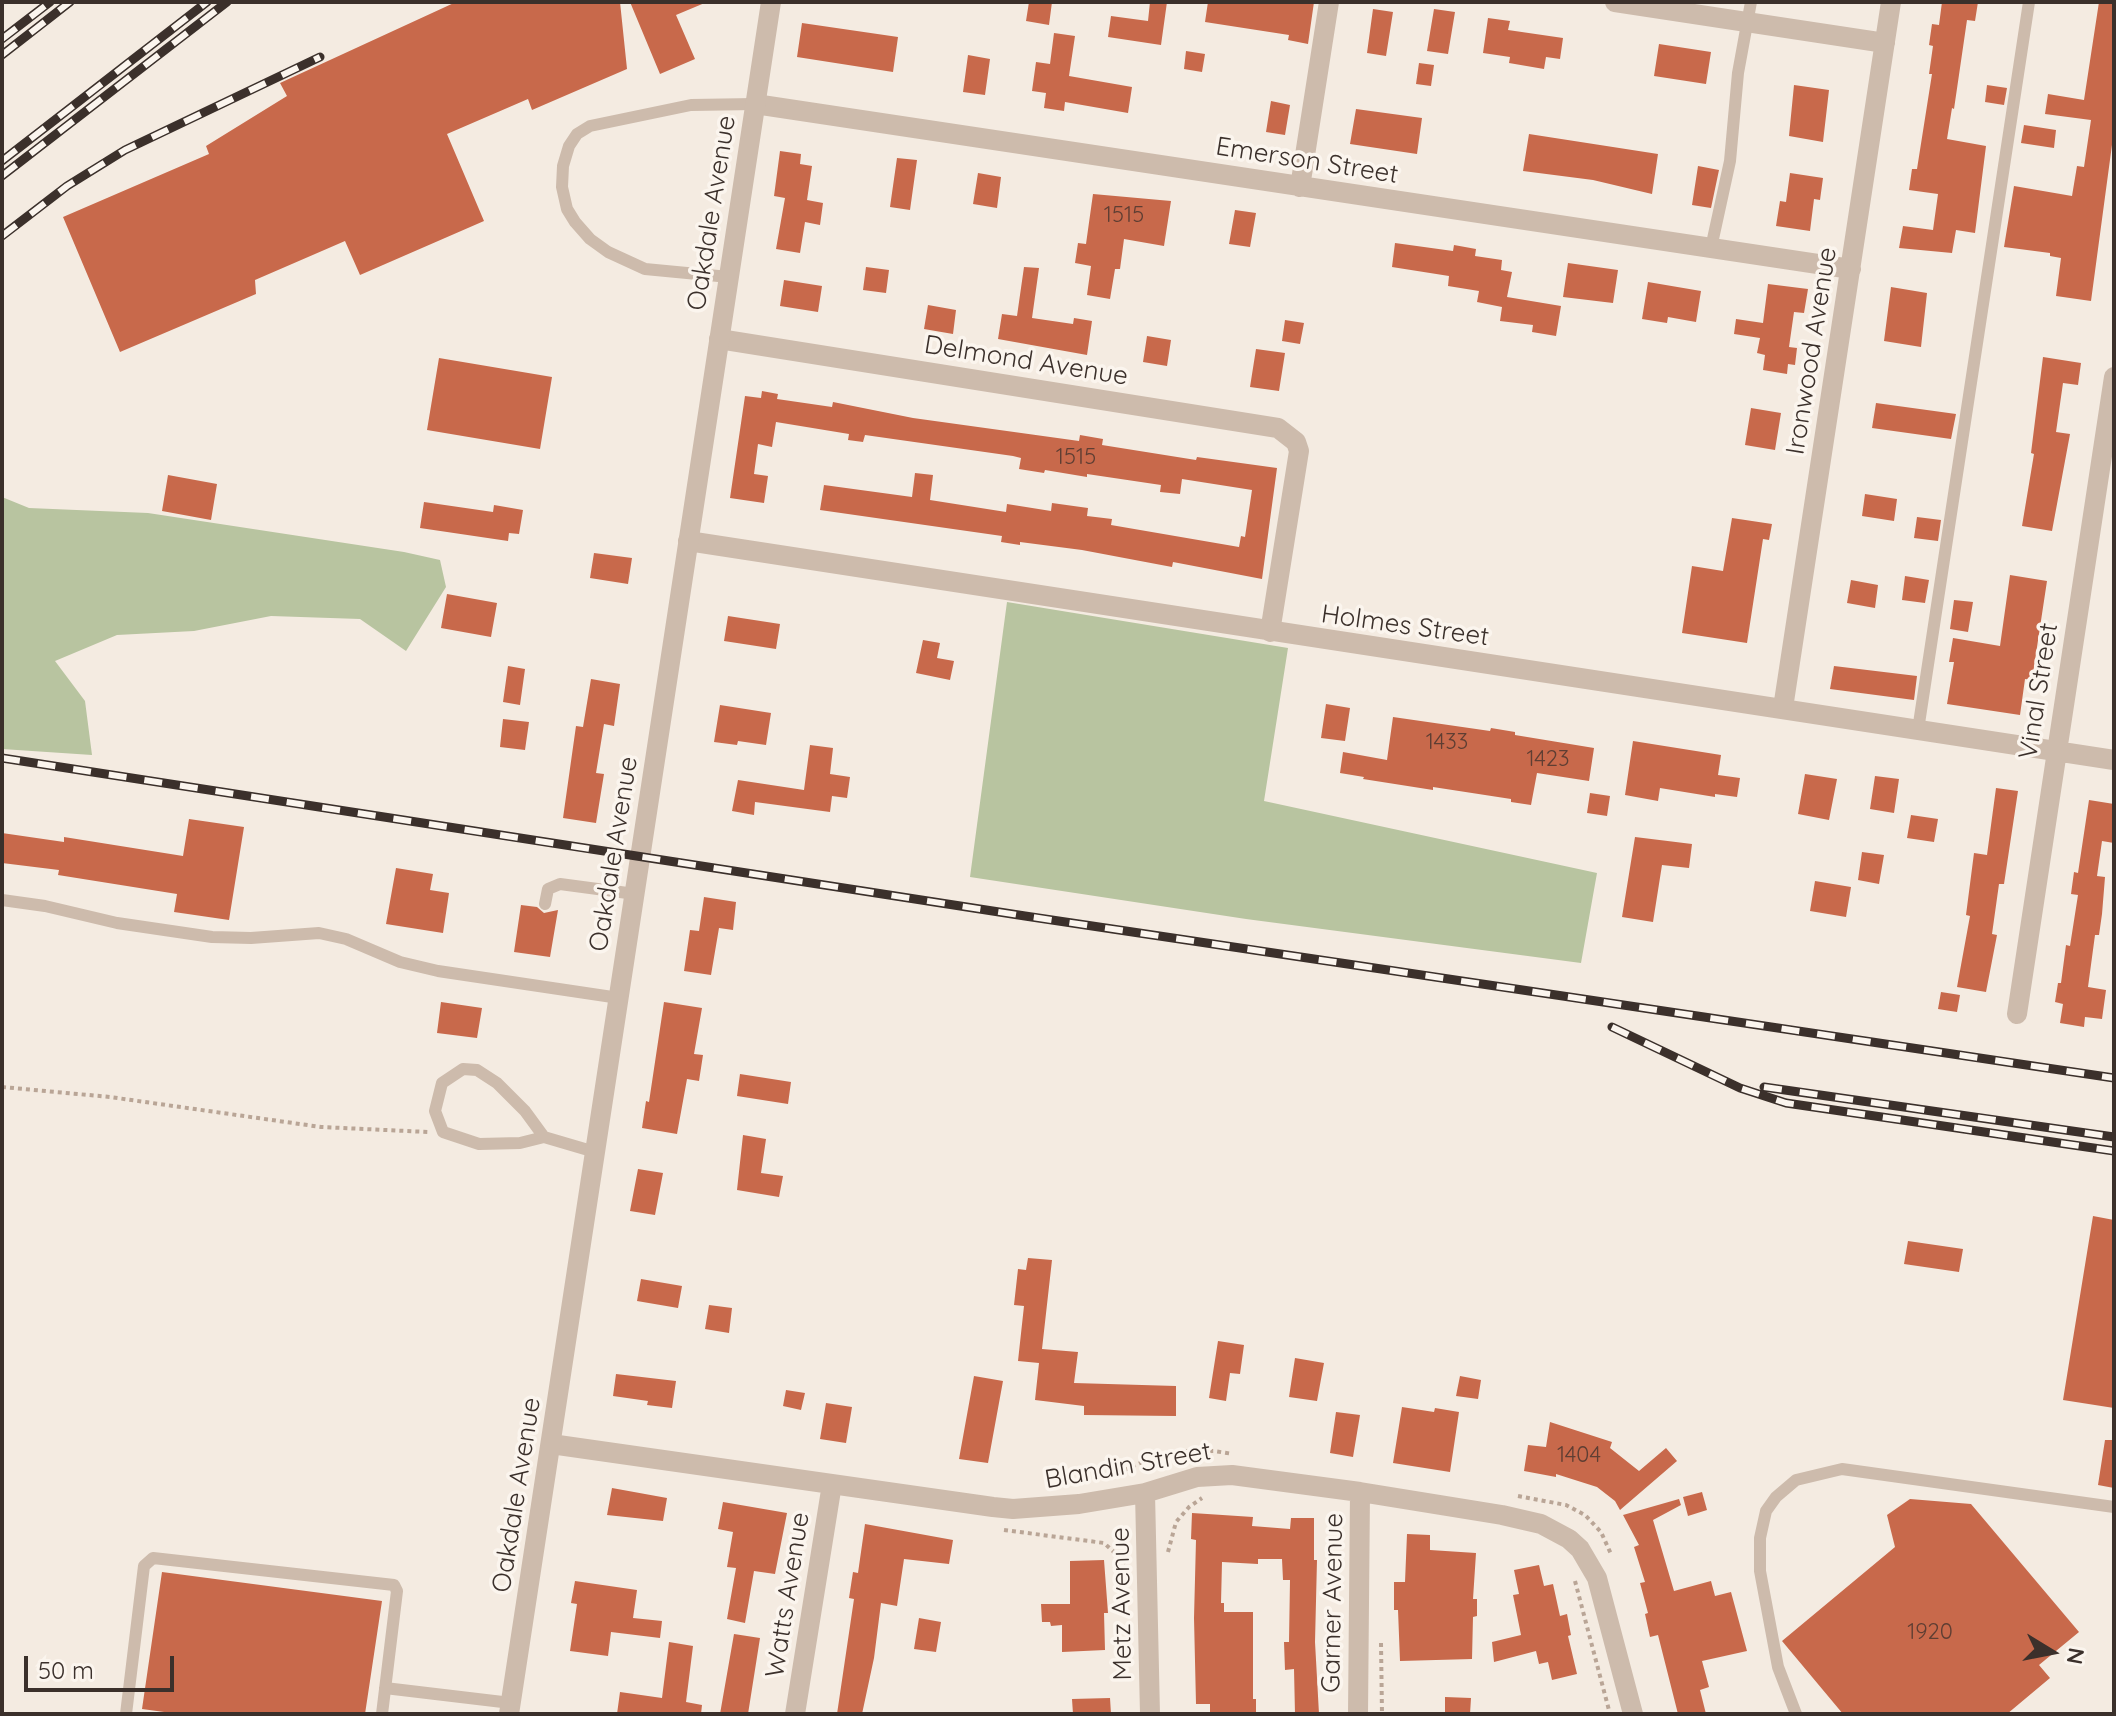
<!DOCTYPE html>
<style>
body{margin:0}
#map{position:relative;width:2116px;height:1716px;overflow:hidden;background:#f4ebe1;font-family:Quicksand,sans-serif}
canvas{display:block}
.frame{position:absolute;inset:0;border:4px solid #3b302b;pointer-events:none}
.north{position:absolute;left:2012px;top:1612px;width:80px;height:80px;-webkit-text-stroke:6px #fbf5ee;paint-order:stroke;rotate:100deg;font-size:22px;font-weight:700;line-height:32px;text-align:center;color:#3b302b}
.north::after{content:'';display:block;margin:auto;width:28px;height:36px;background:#3b302b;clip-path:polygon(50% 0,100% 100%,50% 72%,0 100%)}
.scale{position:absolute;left:24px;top:1656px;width:150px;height:36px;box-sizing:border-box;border:4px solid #3b302b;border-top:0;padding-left:10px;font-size:24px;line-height:28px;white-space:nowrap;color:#3b302b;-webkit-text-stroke:6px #fbf5ee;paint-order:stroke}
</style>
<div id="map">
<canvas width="2116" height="1716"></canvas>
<div class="frame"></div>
<div class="north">N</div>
<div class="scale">50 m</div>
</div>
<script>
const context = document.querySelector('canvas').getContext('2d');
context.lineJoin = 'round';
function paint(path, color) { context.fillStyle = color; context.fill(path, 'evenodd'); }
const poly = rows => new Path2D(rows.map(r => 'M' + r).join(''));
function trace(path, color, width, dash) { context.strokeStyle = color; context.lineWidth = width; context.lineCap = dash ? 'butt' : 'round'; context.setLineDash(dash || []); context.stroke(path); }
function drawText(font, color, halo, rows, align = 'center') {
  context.font = font + ' Quicksand,sans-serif'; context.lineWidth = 7; context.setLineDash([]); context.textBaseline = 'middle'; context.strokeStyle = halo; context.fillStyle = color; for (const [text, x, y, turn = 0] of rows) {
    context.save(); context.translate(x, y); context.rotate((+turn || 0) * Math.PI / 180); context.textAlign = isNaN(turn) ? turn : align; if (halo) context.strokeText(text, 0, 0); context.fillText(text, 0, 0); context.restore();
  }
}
const green = poly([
 [2,497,29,508,148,513,404,552,440,560,446,587,406,651,360,619,271,616,194,631,117,635,55,661,85,701,92,755,2,749],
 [1007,602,1288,648,1264,801,1597,873,1581,963,1246,919,970,877]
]);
const building = poly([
 [456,2,620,2,627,69,532,110,528,99,447,134,484,221,360,275,345,241,255,280,256,294,120,352,63,217,209,154,206,146,287,96,280,83],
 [630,2,707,2,676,15,695,59,660,74],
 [1029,2,1052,2,1049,25,1026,21],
 [1150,2,1167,2,1161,45,1108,37,1111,16,1148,21],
 [1208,2,1314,2,1308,44,1288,40,1289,35,1205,22],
 [1942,2,1978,2,1975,21,1967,20,1954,109,1952,108,1947,139,1986,146,1975,233,1956,230,1952,253,1899,248,1903,226,1933,230,1938,194,1909,190,1912,169,1917,169,1932,74,1929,74,1933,46,1929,45,1932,24,1939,25],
 [2099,2,2114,2,2114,130,2091,301,2056,296,2061,258,2050,256,2050,253,2004,247,2014,186,2072,196,2077,166,2084,167,2091,120,2045,114,2048,94,2084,100],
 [1373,9,1393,12,1386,56,1367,53],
 [1434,9,1455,12,1448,54,1427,51],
 [1488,18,1510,21,1508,30,1563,38,1560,59,1546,57,1544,69,1509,63,1510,57,1483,53],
 [802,23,898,37,893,72,797,57],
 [1054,33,1075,36,1069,76,1132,87,1128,113,1065,102,1064,111,1044,108,1046,93,1032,91,1036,62,1050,64],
 [1659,44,1711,52,1706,84,1654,76],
 [1186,51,1205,54,1202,72,1184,69],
 [968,55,990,59,985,95,963,92],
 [1419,63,1434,65,1431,86,1416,84],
 [1794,85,1829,90,1823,142,1789,136],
 [1987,85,2007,88,2004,105,1985,102],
 [1271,101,1290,105,1285,135,1266,132],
 [1356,109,1422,118,1417,154,1350,144],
 [2024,125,2056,130,2054,148,2021,143],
 [1529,134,1658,154,1652,194,1593,180,1523,171],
 [780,151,801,154,800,164,812,166,807,200,823,203,820,225,805,222,800,253,776,249,785,198,774,196],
 [897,158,917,160,910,210,890,207],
 [1698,166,1719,170,1711,208,1692,205],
 [978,173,1001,177,997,208,973,204],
 [1790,173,1823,178,1820,200,1814,199,1810,231,1776,226,1780,201,1786,202],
 [1093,194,1171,201,1164,246,1124,239,1120,269,1115,269,1110,299,1087,295,1091,266,1075,263,1078,243,1086,244],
 [1235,210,1256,213,1250,247,1229,244],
 [1395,243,1453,251,1454,245,1476,249,1475,256,1502,260,1501,270,1512,272,1507,297,1561,306,1556,336,1532,332,1533,325,1500,321,1502,307,1477,302,1479,291,1448,286,1449,276,1392,267],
 [1568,263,1618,270,1613,303,1563,297],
 [866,267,889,270,886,293,863,290],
 [1024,267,1039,268,1032,318,1073,324,1074,318,1092,321,1087,355,998,339,1002,314,1017,316],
 [784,280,822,286,818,312,780,306],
 [1648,282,1701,291,1696,322,1668,317,1667,323,1642,319],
 [1768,284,1808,289,1804,313,1794,312,1789,347,1797,348,1795,365,1788,364,1787,374,1763,370,1765,355,1757,353,1760,338,1734,334,1736,319,1763,323],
 [1891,287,1927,293,1921,347,1884,341],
 [928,305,956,310,953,334,924,329],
 [1285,320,1304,323,1300,344,1282,341],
 [1147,336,1171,340,1167,366,1143,362],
 [1256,349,1285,353,1279,391,1250,387],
 [2043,357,2081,363,2078,385,2063,383,2056,432,2070,434,2052,531,2022,526,2034,454,2031,453],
 [439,358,552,377,540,449,427,430],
 [762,391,778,394,777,399,832,407,833,402,913,418,1079,441,1080,435,1103,439,1102,445,1196,460,1197,457,1277,468,1262,579,1173,562,1172,567,1082,550,1020,542,1020,545,1001,542,1002,536,820,510,824,485,912,497,915,473,933,475,930,500,1006,512,1007,504,1051,511,1052,503,1088,508,1087,516,1112,519,1111,525,1239,547,1241,536,1245,537,1252,490,1182,479,1180,494,1160,492,1161,485,1087,474,1087,477,1045,470,1044,473,1019,469,1021,458,1013,456,865,435,863,442,848,440,849,434,776,422,772,447,758,444,754,474,768,476,764,503,730,498,745,396,761,398],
 [1876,403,1956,414,1951,439,1872,428],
 [1751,408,1781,413,1775,450,1745,445],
 [168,475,217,484,211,520,162,511],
 [1865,494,1897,499,1894,521,1862,516],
 [424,502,493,512,494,505,523,510,519,534,509,533,508,541,420,528],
 [1917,517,1941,520,1938,541,1914,538],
 [1732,518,1772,524,1769,540,1763,539,1747,643,1682,633,1692,566,1723,571],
 [594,553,632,558,628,584,590,578],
 [2010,575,2047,581,2032,680,2025,679,2020,715,1947,704,1954,662,1949,662,1953,638,2000,646],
 [1905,576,1929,580,1925,603,1902,600],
 [1851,580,1878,585,1875,608,1847,603],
 [447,594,497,603,491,637,441,628],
 [1954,600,1973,602,1968,632,1950,629],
 [728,616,780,624,776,649,724,641],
 [923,640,940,643,937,658,954,661,950,680,916,673],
 [508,666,525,669,520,705,503,702],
 [1834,666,1917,676,1914,700,1830,689],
 [591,679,620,684,614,726,604,724,596,773,604,774,596,823,563,818,576,726,583,727],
 [1326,704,1350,708,1345,741,1321,738],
 [720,705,771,713,766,745,738,741,737,745,714,742],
 [1393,717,1490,731,1491,728,1515,732,1515,735,1594,748,1589,781,1537,773,1531,805,1511,802,1511,799,1433,787,1433,790,1363,779,1364,777,1340,773,1343,752,1387,760],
 [503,719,529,722,525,750,500,747],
 [1633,741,1721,755,1718,775,1740,778,1737,797,1715,794,1715,797,1660,788,1658,801,1625,795],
 [810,745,833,748,830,774,850,777,847,798,832,796,830,812,755,802,754,815,732,811,738,780,804,790],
 [1805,774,1837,779,1829,820,1798,814],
 [1875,776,1899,779,1894,813,1870,809],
 [1996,788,2018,791,2004,884,1999,884,1992,934,1997,935,1986,992,1957,987,1970,916,1966,915,1974,853,1987,855],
 [1590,793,1610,796,1607,816,1587,813],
 [2089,800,2114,804,2114,843,2102,841,2097,876,2105,877,2102,914,2099,935,2095,935,2088,987,2106,990,2102,1019,2085,1017,2084,1027,2060,1023,2063,1004,2055,1002,2058,983,2061,983,2066,945,2070,946,2078,895,2071,894,2074,872,2078,873],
 [1911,815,1938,819,1934,842,1907,838],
 [189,819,244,827,229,920,174,912,177,894,58,875,59,870,2,863,2,833,64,842,64,837,183,856],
 [1635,837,1692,844,1689,868,1662,865,1653,922,1622,917],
 [1862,852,1884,855,1879,884,1858,880],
 [396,868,433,874,430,890,449,893,443,933,386,924],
 [1815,881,1851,887,1846,917,1810,911],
 [704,897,736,902,733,930,719,928,711,975,684,971,690,930,699,931],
 [521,905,537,907,544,913,558,910,550,957,514,952],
 [1941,992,1960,995,1957,1012,1938,1009],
 [441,1002,482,1008,477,1038,437,1033],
 [664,1002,702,1008,694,1054,703,1055,699,1081,687,1079,677,1134,642,1128,646,1101,649,1102],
 [740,1074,791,1082,788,1104,737,1096],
 [743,1135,766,1139,761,1173,783,1176,779,1197,737,1190],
 [638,1169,663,1173,655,1215,630,1211],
 [2093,1216,2114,1220,2114,1408,2063,1400],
 [1908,1241,1963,1249,1959,1272,1904,1264],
 [1028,1258,1052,1260,1042,1349,1078,1352,1074,1383,1176,1386,1176,1416,1084,1415,1084,1406,1035,1400,1039,1363,1018,1361,1024,1306,1014,1305,1018,1269,1026,1270],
 [641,1279,682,1286,678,1308,637,1301],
 [709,1305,732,1308,729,1333,705,1329],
 [1218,1341,1244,1345,1240,1374,1230,1373,1226,1401,1209,1398],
 [1295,1358,1324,1363,1317,1401,1289,1397],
 [616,1374,676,1381,672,1408,647,1405,648,1401,613,1396],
 [974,1376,1003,1381,988,1463,959,1459],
 [1460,1376,1481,1380,1478,1399,1456,1396],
 [786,1390,805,1393,801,1410,783,1406],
 [826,1403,852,1407,846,1443,820,1439],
 [1402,1407,1434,1412,1435,1408,1459,1412,1450,1472,1393,1463],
 [1336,1412,1360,1415,1353,1457,1330,1453],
 [1550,1422,1612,1442,1610,1448,1639,1471,1666,1448,1677,1461,1620,1510,1615,1501,1597,1487,1556,1474,1556,1477,1524,1471,1528,1445,1546,1447],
 [2105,1440,2114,1440,2114,1488,2098,1485],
 [612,1488,667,1498,663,1521,607,1515],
 [1702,1492,1707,1510,1688,1516,1683,1497],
 [1679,1499,1681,1505,1653,1520,1674,1591,1711,1581,1715,1596,1731,1592,1747,1651,1702,1661,1709,1687,1700,1690,1706,1714,1678,1714,1658,1635,1650,1637,1645,1614,1648,1613,1640,1583,1645,1582,1634,1547,1639,1545,1623,1515],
 [1910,1499,1971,1504,2079,1632,2039,1665,2050,1678,2007,1714,1843,1714,1782,1641,1895,1547,1887,1515],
 [723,1502,787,1513,775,1574,754,1571,745,1623,727,1619,736,1568,727,1567,733,1532,718,1529],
 [1192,1513,1253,1517,1252,1526,1290,1529,1291,1518,1314,1518,1314,1560,1317,1560,1315,1642,1319,1714,1295,1714,1294,1669,1285,1670,1284,1642,1289,1642,1290,1580,1283,1580,1282,1559,1258,1559,1258,1564,1222,1562,1221,1603,1224,1603,1224,1612,1253,1612,1253,1699,1256,1699,1256,1714,1210,1714,1210,1704,1196,1704,1194,1618,1196,1540,1191,1539],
 [865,1524,953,1540,949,1564,904,1559,897,1606,881,1603,874,1658,862,1714,837,1714,854,1599,849,1598,853,1572,858,1573],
 [1407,1534,1430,1535,1430,1550,1476,1553,1473,1599,1477,1599,1477,1616,1473,1617,1472,1659,1400,1661,1398,1610,1394,1610,1394,1582,1405,1582],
 [1104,1560,1108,1613,1104,1613,1105,1650,1062,1652,1062,1625,1051,1626,1050,1622,1042,1622,1041,1604,1070,1604,1070,1561],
 [1539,1565,1544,1586,1553,1584,1560,1616,1567,1614,1571,1635,1568,1636,1577,1674,1552,1680,1548,1662,1539,1664,1536,1651,1494,1662,1492,1642,1521,1635,1513,1595,1519,1594,1514,1570],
 [162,1572,382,1601,365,1714,179,1714,142,1709],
 [575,1581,637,1590,633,1618,662,1621,660,1638,611,1632,608,1656,570,1651,577,1604,571,1603],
 [919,1618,941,1622,936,1652,914,1649],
 [734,1634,760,1638,748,1714,720,1714],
 [669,1642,693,1646,686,1702,702,1705,701,1714,617,1714,620,1692,662,1698],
 [1445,1697,1471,1698,1470,1714,1445,1714],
 [1110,1698,1111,1714,1073,1714,1072,1699]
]);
const path = poly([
 [2,1087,110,1097,321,1127,428,1132],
 [1110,1477,1140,1463,1182,1451,1214,1451,1233,1454],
 [1518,1496,1566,1505,1585,1515,1601,1532,1611,1554],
 [1004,1530,1104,1543,1126,1563],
 [1168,1552,1176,1522,1189,1507,1202,1498],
 [1575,1581,1610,1714],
 [1381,1643,1382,1714]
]);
const service = poly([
 [1711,248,1730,161,1738,73,1751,2],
 [729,277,645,269,608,252,590,239,575,222,567,209,562,187,563,166,569,146,577,134,590,126,691,105,755,104],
 [1918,730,2029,2],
 [2,900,45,906,117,923,212,937,251,938,319,933,346,939,400,962,438,971,619,998],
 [545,904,548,889,560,884,635,894],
 [544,1137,520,1143,479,1144,443,1132,435,1111,442,1083,463,1069,477,1070,497,1083,525,1111,544,1137,595,1152],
 [385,1688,511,1703],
 [126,1714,144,1566,153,1558,394,1585,397,1591,382,1714],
 [1796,1714,1778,1667,1760,1571,1760,1538,1766,1511,1776,1497,1796,1480,1842,1469,2114,1507]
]);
const minor = poly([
 [1615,2,1885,43],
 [755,104,1851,269],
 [1300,187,1329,2],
 [719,339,1278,428,1296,442,1299,451,1270,632],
 [688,541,2114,760],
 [1783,708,1891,2],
 [2017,1014,2114,377],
 [551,1444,993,1507,1013,1509,1079,1504,1145,1493,1197,1477,1232,1475,1360,1492,1502,1515,1541,1524,1569,1539,1580,1549,1597,1578,1633,1714],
 [1145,1493,1150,1714],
 [795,1714,832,1484],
 [1358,1714,1360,1492]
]);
const tertiary = poly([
 [509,1714,771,2]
]);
const rail = poly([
 [2,39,50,2],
 [2,55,70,2],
 [2,161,207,2],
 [2,176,227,2],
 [2,236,67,186,125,150,320,57],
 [2,758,1025,916,2114,1078],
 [1612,1027,1740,1088,1786,1103,2114,1151],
 [1764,1087,2114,1137]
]);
const numberNames = [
 ["1515",1124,215],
 ["1515",1076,457],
 ["1433",1447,742],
 ["1423",1548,759],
 ["1404",1579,1455],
 ["1920",1930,1632]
];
const streetNames = [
 ["Emerson Street",1307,161,9],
 ["Oakdale Avenue",712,213,-81],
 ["Ironwood Avenue",1812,351,-81],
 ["Delmond Avenue",1026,361,9],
 ["Holmes Street",1405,626,8],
 ["Vinal Street",2039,691,-81],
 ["Oakdale Avenue",614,854,-81],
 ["Blandin Street",1128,1466,-10],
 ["Oakdale Avenue",517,1495,-81],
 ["Watts Avenue",788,1595,-81],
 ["Garner Avenue",1333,1603,-89],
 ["Metz Avenue",1122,1604,-91]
];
paint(green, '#b8c4a0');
paint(building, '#c8694b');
trace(path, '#b9a596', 4, [4, 4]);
trace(service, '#cdbbac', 12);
trace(minor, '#cdbbac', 20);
trace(tertiary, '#cdbbac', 20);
trace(rail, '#3b302b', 9);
trace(rail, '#fbf5ee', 6, [18]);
drawText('22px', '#5e3e33', null, numberNames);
drawText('26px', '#3b302b', '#fbf5ee', streetNames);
</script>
